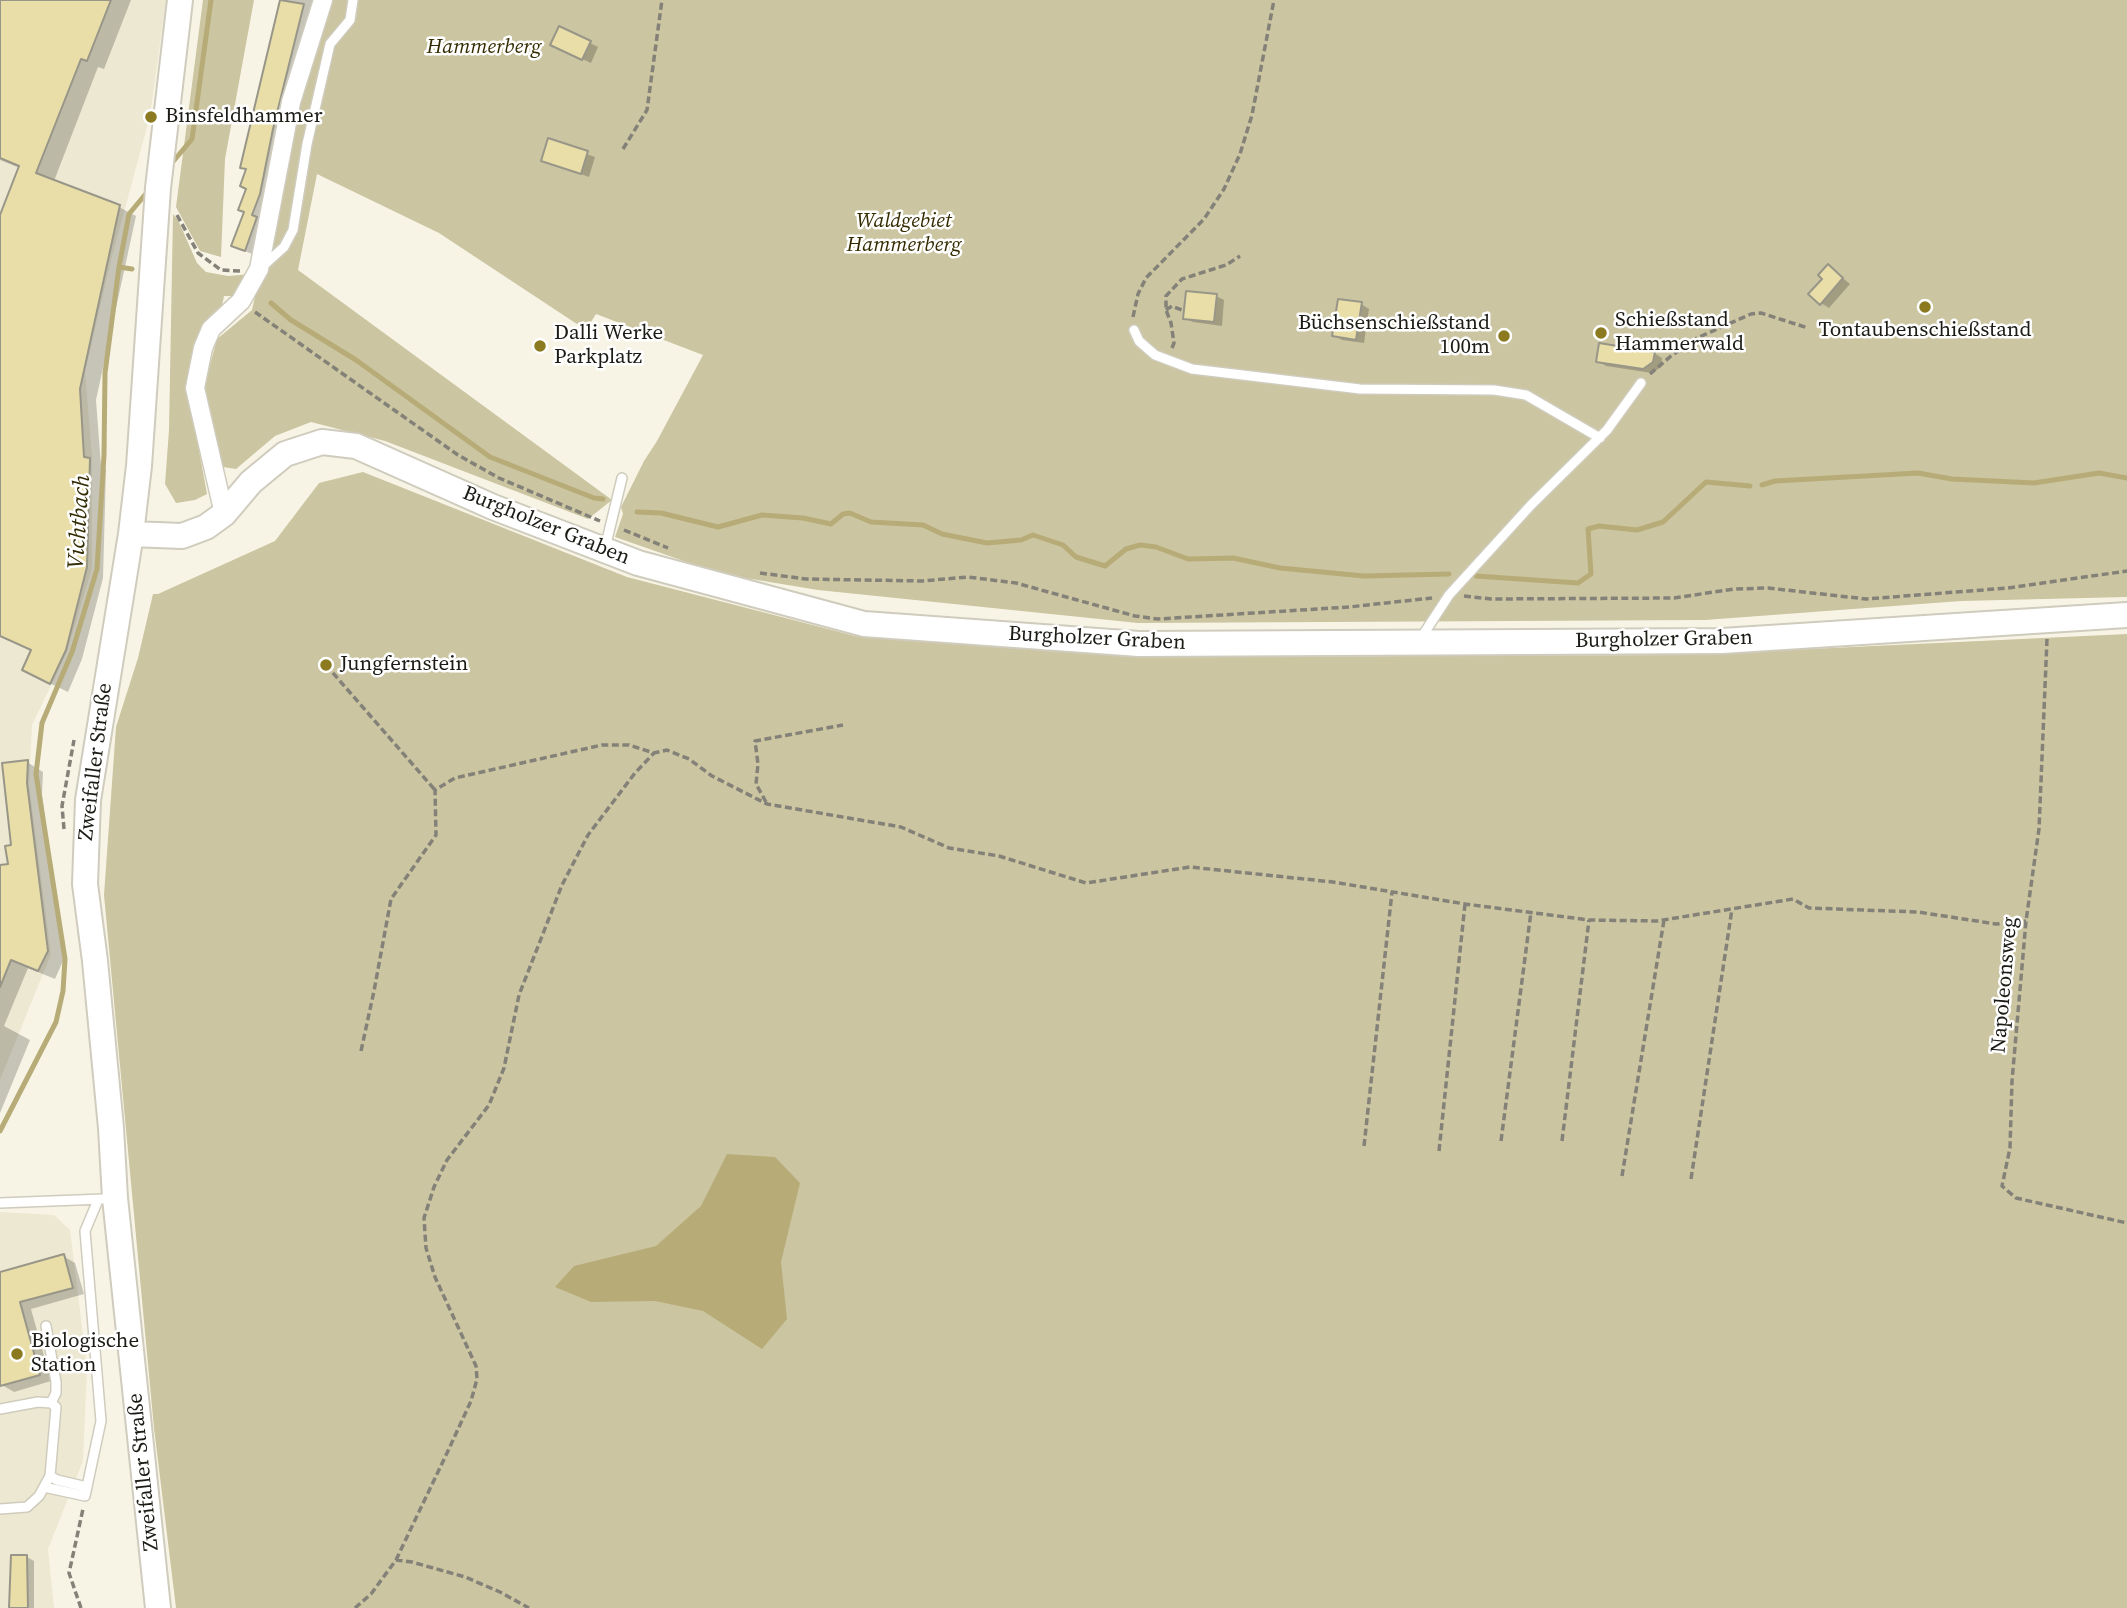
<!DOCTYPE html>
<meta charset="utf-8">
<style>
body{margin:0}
canvas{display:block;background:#f7f4e5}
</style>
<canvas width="2127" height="1608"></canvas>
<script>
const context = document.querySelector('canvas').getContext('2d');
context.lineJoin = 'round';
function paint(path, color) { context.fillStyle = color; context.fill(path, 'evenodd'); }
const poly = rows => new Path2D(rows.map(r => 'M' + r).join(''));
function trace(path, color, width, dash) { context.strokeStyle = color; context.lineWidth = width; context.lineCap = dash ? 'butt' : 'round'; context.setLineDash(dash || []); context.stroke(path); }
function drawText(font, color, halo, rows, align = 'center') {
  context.font = font + ' "Source Serif 4",serif'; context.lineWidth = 5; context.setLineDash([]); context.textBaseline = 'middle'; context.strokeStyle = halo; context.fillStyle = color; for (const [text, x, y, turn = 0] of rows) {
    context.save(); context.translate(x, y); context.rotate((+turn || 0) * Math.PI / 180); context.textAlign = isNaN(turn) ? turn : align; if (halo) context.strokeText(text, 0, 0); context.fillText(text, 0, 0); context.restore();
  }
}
const built = poly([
 [0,0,166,0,150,116,111,260,85,372,92,457,92,568,67,652,32,725,29,784,51,954,0,1080],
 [0,1212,54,1215,70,1230,87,1367,83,1461,48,1549,54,1608,0,1608]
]);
const green = poly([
 [203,0,254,0,225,159,221,257,200,251,176,207],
 [315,0,2127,0,2127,597,1961,601,1705,620,1138,623,818,590,721,574,615,537,623,514,621,507,644,461,657,441,703,355,596,314,586,330,439,233,317,174,298,270,612,500,588,519,385,441,311,422,275,436,236,469,223,467,204,387,217,339,252,310,310,50],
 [173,214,178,220,197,263,206,272,228,276,252,274,233,296,224,296,222,306,205,322,195,345,188,390,207,494,195,500,176,503,165,484,169,430],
 [363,472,627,577,855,636,1138,657,1684,655,2127,634,2127,1608,176,1608,154,1428,104,895,116,727,138,658,153,594,158,594,275,541,319,483]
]);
const water = poly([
 [727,1154,775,1157,800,1183,781,1262,787,1319,762,1349,703,1311,655,1301,591,1302,555,1287,574,1266,656,1246,701,1206]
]);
const shadow = poly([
 [0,0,131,0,104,69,98,67,54,181,119,207,136,216,96,400,101,466,106,469,103,578,82,659,68,692,41,679,33,651,0,637,0,220,20,168,0,160],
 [283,0,314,0,279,133,266,199,259,219,264,222,252,254,240,249,248,189,247,170,242,167],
 [560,28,598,47,591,63,560,49],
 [550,141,595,157,589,177,543,160],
 [1828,266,1850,284,1829,308,1821,303],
 [1216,296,1224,300,1222,326,1193,322,1185,318],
 [1361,304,1369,309,1364,343,1342,340,1334,335],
 [1654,353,1662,358,1661,367,1652,373,1606,366,1598,361],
 [27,762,43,772,42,794,63,961,55,979,28,968,4,1026,30,1040,0,1113,0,867,10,866],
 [63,1256,75,1263,84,1294,31,1309,51,1381,14,1392,2,1385,0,1378,0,1274],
 [27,1557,34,1561,34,1608,11,1608]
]);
const stream = poly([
 [171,164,192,139,211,0],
 [119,267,132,269],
 [271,303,291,320,356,360,490,457,594,498,603,499],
 [1762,485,1775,481,1918,473,1952,479,2034,483,2099,473,2127,478],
 [637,512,661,513,718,527,762,515,803,518,831,524,843,514,850,513,871,522,923,525,942,534,987,543,1021,540,1033,535,1063,545,1076,557,1105,566,1126,549,1140,545,1156,547,1188,559,1233,558,1280,568,1364,576,1449,574],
 [1476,576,1578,583,1591,574,1588,529,1599,526,1637,530,1663,522,1706,482,1750,486],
 [0,1131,56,1022,63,991,65,959,36,774,42,723,72,652,97,569,104,455,105,373,119,267,129,214,149,190]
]);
const building = poly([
 [0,0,111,0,87,61,81,59,36,173,120,205,80,389,84,457,90,458,87,567,66,650,50,684,22,670,31,650,0,636,0,215,19,166,0,158,0,0],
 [280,0,304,4,273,129,260,194,252,215,257,217,245,251,231,246,244,212,238,210,246,189,240,186,246,169,240,168,280,0],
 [559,26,591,41,582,60,550,45,559,26],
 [548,138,588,151,581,174,541,161,548,138],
 [1828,264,1843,278,1820,305,1808,294,1822,279,1818,275,1828,264],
 [1186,291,1217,294,1214,322,1183,319,1186,291],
 [1338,299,1362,302,1356,340,1332,336,1338,299],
 [1599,343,1655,352,1653,362,1643,369,1596,362,1599,343],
 [28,760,27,783,48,951,38,971,11,960,0,987,0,865,8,864,5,846,11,845,2,763,28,760],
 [64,1254,73,1288,20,1302,40,1375,0,1386,0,1272,64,1254],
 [11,1555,27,1555,28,1608,9,1608,11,1555]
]);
const path = poly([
 [623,149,647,110,662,0],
 [177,215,198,253,221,270,240,271],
 [1166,310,1172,306,1184,311],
 [255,312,458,455,499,478,600,521],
 [1133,317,1138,294,1146,278,1204,219,1224,189,1240,154,1252,115,1274,0],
 [1172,348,1174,343,1171,323,1166,310,1166,296,1182,279,1226,265,1240,256],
 [1650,374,1671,356,1697,338,1751,314,1761,313,1808,328],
 [624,530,668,548],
 [760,573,806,579,922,581,968,577,1016,583,1135,616,1158,619,1349,607,1432,598],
 [1464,596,1491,599,1674,598,1734,589,1768,588,1866,599,2008,588,2127,571],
 [2047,639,2039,829,2026,921,2012,1081,2010,1148,2002,1186,2016,1198,2127,1223],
 [326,665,435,790],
 [766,802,756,784,758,764,755,741,843,725],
 [64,829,62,806,74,740],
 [361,1051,374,991,391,899,436,835,435,790,455,778,602,745,629,745,654,753,667,750,689,759,712,776,767,804,901,827,949,848,999,856,1086,883,1190,867,1333,882,1465,904,1589,920,1657,921,1793,899,1809,908,1918,912,1996,924,2026,921],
 [1501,1141,1531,912],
 [1562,1141,1589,920],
 [1364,1146,1392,892],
 [1439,1151,1465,904],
 [1622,1176,1664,920],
 [1691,1179,1732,909],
 [396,1560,447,1453,471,1401,477,1379,476,1366,435,1277,426,1248,424,1218,434,1187,447,1160,489,1105,504,1068,519,995,562,885,588,835,635,773,654,753],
 [81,1608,69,1573,83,1509],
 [355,1608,371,1594,396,1560,412,1562,465,1577,500,1592,529,1608]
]);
const service = poly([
 [263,266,284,247,293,230,307,144,330,44,350,20,353,0],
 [1134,330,1139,341,1155,355,1192,369,1360,389,1494,390,1526,395,1600,438],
 [605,548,622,478],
 [1421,638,1449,595,1531,505,1607,430,1641,383],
 [0,1203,103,1199],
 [46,1326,56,1382,56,1393,51,1403],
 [0,1409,38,1402,51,1403,56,1407,50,1476,39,1496,27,1507,0,1509],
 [50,1476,57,1480,87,1487],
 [44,1487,85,1496,101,1421,85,1231,98,1200]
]);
const minor = poly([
 [224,514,195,388,203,348,211,329,241,301,259,269,291,102,323,0]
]);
const secondary = poly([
 [131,534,182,536,206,527,224,514,251,482,285,454,322,442,356,446,493,507,638,563,864,624,1139,644,1722,641,2127,615],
 [158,1608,115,1198,111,1128,95,961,85,884,88,800,131,534,139,466,158,188,180,0]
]);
const markers = [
 [151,117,7,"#8b7a1f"],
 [1925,307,7,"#8b7a1f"],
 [1601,333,7,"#8b7a1f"],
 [1504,336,7,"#8b7a1f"],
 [540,346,7,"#8b7a1f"],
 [326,665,7,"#8b7a1f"],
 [17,1354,7,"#8b7a1f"]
];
const parkNames = [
 ["Hammerberg",484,48],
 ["Waldgebiet",904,222],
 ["Hammerberg",904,246]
];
const poiNames = [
 ["Binsfeldhammer",165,117],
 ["Schießstand",1615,321],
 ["Hammerwald",1615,345],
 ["Büchsenschießstand",1490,324,"right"],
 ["100m",1490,348,"right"],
 ["Tontaubenschießstand",1925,331,"center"],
 ["Dalli Werke",554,334],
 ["Parkplatz",554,358],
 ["Jungfernstein",340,665],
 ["Biologische",31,1342],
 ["Station",31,1366]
];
const streetNames = [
 ["Burgholzer Graben",546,526,22],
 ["Burgholzer Graben",1097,639,3],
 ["Burgholzer Graben",1664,640,-1],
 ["Zweifaller Straße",96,762,-83],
 ["Napoleonsweg",2005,985,-85],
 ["Zweifaller Straße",144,1472,-96]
];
const waterNames = [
 ["Vichtbach",80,522,-86]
];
paint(built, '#ede8d1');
paint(green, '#cbc5a1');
paint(water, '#b7ac77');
paint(shadow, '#0003');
trace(stream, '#b7ac77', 5);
paint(building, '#e9dea7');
trace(building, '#989688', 2);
trace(service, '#cfccbd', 12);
trace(minor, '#cfccbd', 21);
trace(secondary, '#cfccbd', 28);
trace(path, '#848278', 3.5, [7, 3.5]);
trace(service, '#fff', 9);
trace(minor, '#fff', 18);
trace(secondary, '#fff', 24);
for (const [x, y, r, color] of markers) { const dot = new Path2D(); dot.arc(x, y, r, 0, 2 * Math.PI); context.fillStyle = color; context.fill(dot); trace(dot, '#fff', 2.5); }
drawText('italic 21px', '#342c00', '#fff', parkNames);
drawText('21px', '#1c1b15', '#fff', poiNames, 'left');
drawText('21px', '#1c1b15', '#fff', streetNames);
drawText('italic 23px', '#322a00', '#fff', waterNames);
</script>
